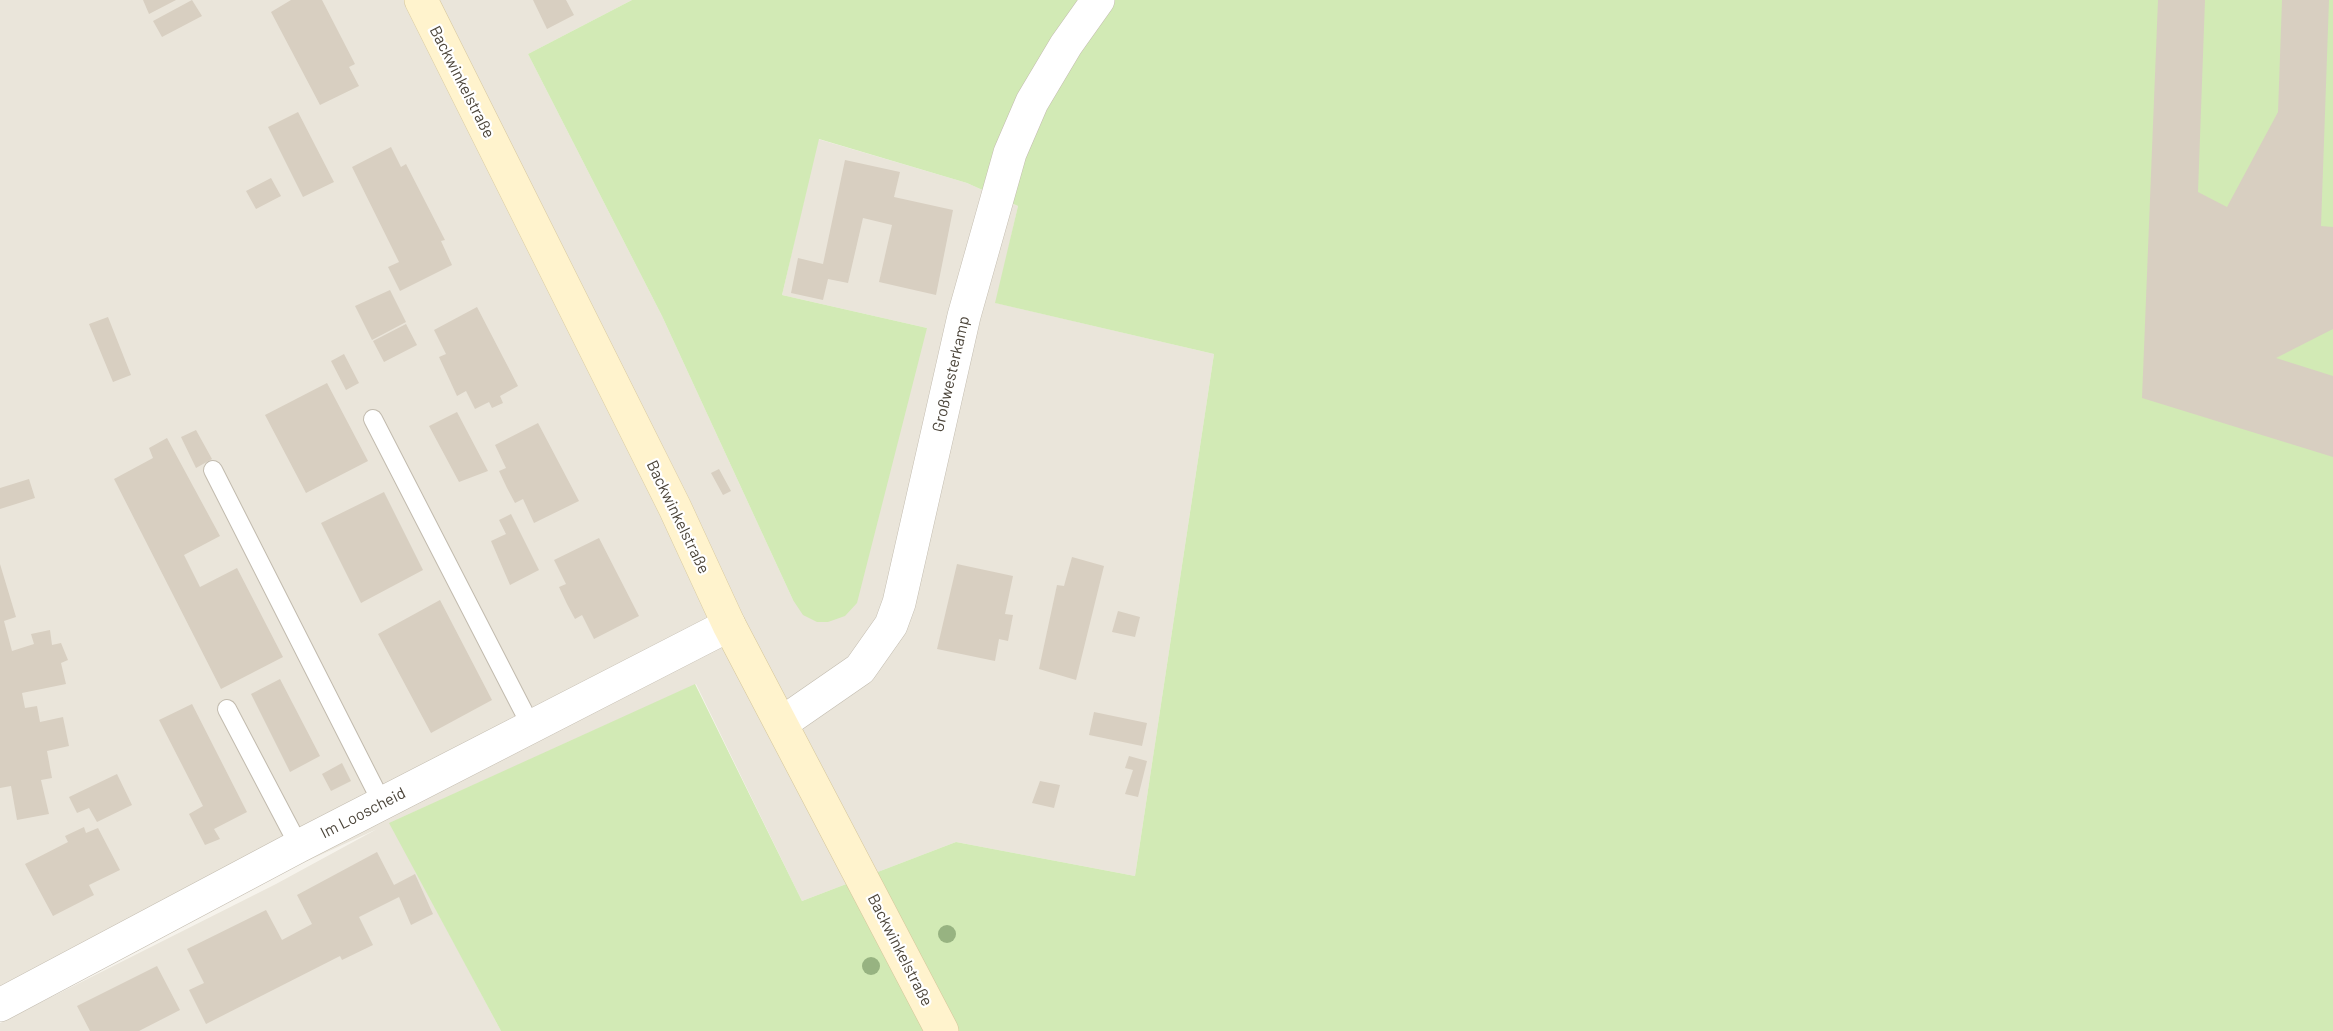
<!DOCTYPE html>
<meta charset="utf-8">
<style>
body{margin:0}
canvas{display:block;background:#f6f3ec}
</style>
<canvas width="2333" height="1031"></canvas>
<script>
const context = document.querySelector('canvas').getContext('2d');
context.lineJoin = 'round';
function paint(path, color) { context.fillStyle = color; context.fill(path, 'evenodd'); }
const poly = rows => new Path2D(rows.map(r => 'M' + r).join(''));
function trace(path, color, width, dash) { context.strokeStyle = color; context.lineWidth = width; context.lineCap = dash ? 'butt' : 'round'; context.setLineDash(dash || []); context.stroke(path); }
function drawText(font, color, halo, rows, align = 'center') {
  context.font = font + ' Barlow,sans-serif'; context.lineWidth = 4.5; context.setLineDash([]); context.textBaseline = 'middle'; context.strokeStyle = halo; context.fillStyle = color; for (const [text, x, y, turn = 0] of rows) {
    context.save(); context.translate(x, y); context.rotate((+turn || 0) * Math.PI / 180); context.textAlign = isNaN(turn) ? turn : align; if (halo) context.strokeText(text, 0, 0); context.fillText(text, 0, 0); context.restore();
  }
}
const residential = poly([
 [0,0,632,0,528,54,662,316,793,600,927,328,782,295,818,139,967,183,1018,206,996,303,1214,354,1135,876,956,842,802,901,696,684,390,823,501,1031,0,1031,0,1023,276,884,377,829,0,1002]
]);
const green = poly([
 [632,0,2333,0,2333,1031,501,1031,389,823,695,684,802,901,956,842,1135,876,1214,354,995,303,1018,206,967,183,819,139,782,295,927,328,857,603,845,616,828,622,817,622,803,615,793,600,662,316,528,54]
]);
const building = poly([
 [143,0,176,0,149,14],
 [192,0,202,16,162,37,153,21],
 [291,0,322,0,355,64,349,67,359,86,320,105,271,12],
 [533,0,566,0,574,15,547,29],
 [2158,0,2205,0,2198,192,2227,207,2278,112,2282,0,2329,0,2321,226,2333,227,2333,329,2276,358,2333,376,2333,457,2142,398],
 [298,112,334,182,303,197,268,127],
 [391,147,401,167,406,164,445,240,441,241,452,265,400,291,388,267,399,262,352,167],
 [845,160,900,172,894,197,953,210,936,295,879,282,892,225,863,218,848,283,828,279,823,300,791,293,798,258,823,264],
 [271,178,281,196,256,209,246,191],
 [390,290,406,322,372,340,355,306],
 [477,307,518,386,500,396,503,403,492,408,489,402,475,409,466,391,457,396,439,357,446,354,434,330],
 [108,317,131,375,113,382,89,324],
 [406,324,417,345,384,362,373,341],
 [344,354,359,383,346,390,331,361],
 [327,383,368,461,306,493,265,415],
 [457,412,488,471,459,482,429,426],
 [538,423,579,501,534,523,523,499,515,503,507,488,499,471,506,468,495,445],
 [196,430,212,459,196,468,181,437],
 [167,438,220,536,184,555,200,587,237,568,283,657,221,689,114,479,153,458,149,448],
 [719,469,731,491,723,495,711,473],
 [29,479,35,498,0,509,0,488],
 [384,492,423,570,361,603,321,523],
 [511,514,539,570,510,585,491,541,506,534,499,520],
 [599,538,639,616,594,639,582,615,575,619,567,604,559,587,566,584,554,560],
 [1072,557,1104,566,1076,680,1039,669,1057,585,1064,586],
 [0,564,16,617,4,621,12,651,34,644,31,634,50,630,52,645,61,643,68,660,61,663,66,684,22,693,25,708,37,706,40,722,63,717,69,746,47,751,52,778,41,780,49,814,17,820,11,786,0,788],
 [957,564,1013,576,1005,614,1013,615,1008,641,999,639,995,661,937,649],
 [440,600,492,700,431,733,378,634],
 [1118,611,1140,617,1135,637,1112,632],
 [280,679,320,756,290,772,251,694],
 [192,704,247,812,214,829,220,839,205,845,189,814,203,806,159,720],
 [1094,712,1147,723,1142,746,1089,735],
 [1129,756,1147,761,1138,797,1125,794,1133,770,1125,768],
 [342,763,351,781,331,791,322,774],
 [117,774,132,805,97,822,89,808,77,813,69,797],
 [1040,781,1060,785,1054,808,1032,803],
 [84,827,86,833,98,828,120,870,89,885,94,895,53,916,25,864,68,842,65,836],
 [377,852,394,885,415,874,433,914,411,925,399,897,359,917,373,945,342,960,340,956,206,1024,189,990,204,983,187,949,266,910,282,940,312,924,297,895],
 [157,966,180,1010,139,1031,90,1031,77,1006]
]);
const service = poly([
 [373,419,531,726],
 [213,470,382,803],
 [227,709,299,846]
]);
const minor = poly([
 [782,723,860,669,891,625,899,603,964,316,1010,153,1032,102,1066,45,1098,0],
 [0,1005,299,846,729,625]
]);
const secondary = poly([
 [421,0,675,508,729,625,942,1031]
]);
const trees = [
 [947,934],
 [871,966]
];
const streetNames = [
 ["Backwinkelstraße",462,82,63],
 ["Großwesterkamp",951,374,-77],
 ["Backwinkelstraße",678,517,64],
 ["Im Looscheid",363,813,-27],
 ["Backwinkelstraße",900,950,63]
];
paint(residential, '#eae5da');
paint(green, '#d2eab5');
paint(building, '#d8cfc1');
trace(service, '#c2bbae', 20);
trace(minor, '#c2bbae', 34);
trace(secondary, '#d6c79b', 34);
trace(service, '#fff', 18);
trace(minor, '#fff', 33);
trace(secondary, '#fff3cd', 33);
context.fillStyle = '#97b381';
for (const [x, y] of trees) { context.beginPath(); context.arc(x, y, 9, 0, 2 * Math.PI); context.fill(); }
drawText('16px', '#4b4439', '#fff', streetNames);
</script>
